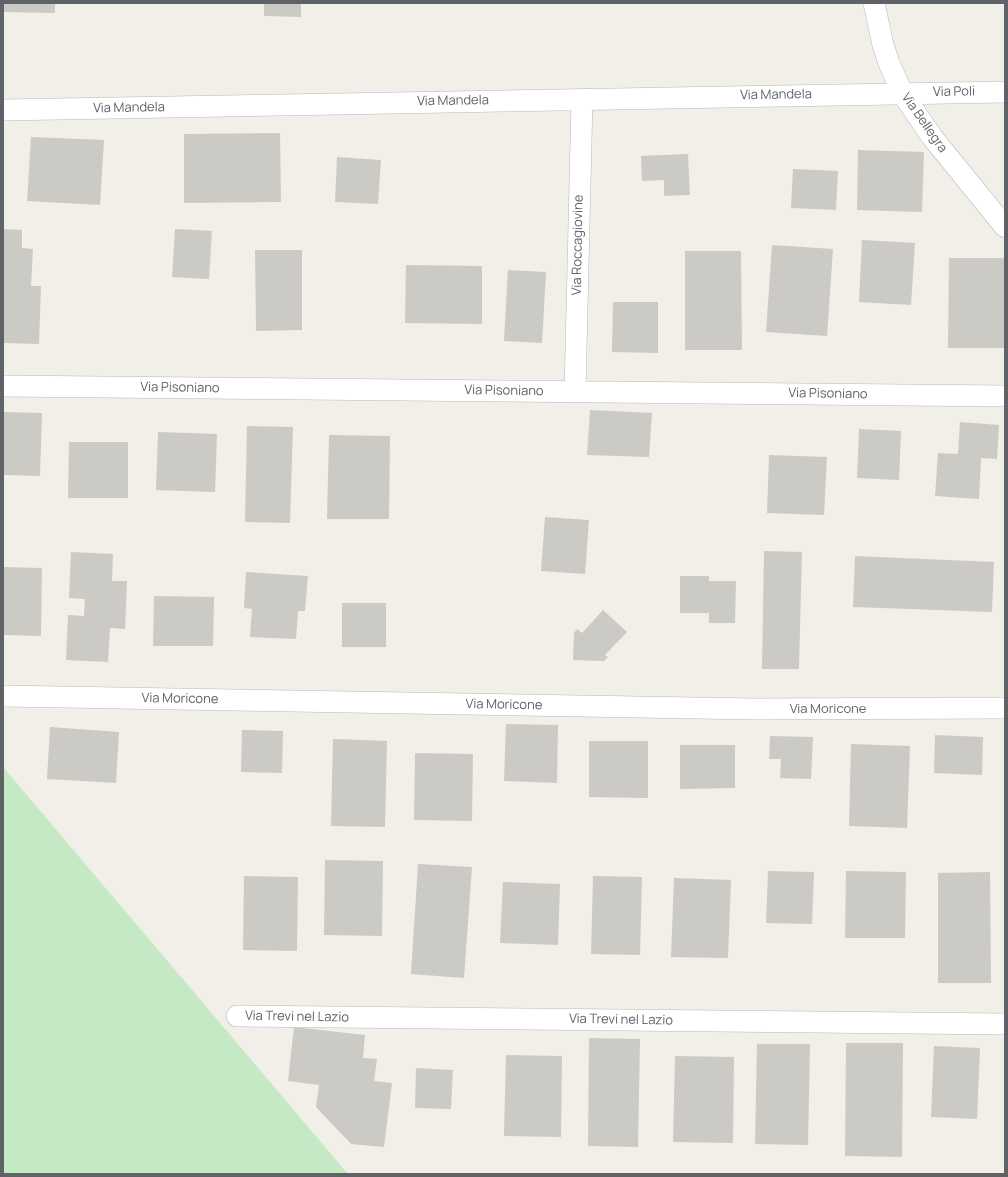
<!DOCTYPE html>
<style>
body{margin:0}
#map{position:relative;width:1008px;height:1177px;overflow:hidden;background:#f1efe8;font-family:Manrope,sans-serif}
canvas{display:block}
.frame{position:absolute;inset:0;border:4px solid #5f6368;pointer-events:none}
</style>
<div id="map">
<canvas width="1008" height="1177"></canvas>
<div class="frame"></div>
</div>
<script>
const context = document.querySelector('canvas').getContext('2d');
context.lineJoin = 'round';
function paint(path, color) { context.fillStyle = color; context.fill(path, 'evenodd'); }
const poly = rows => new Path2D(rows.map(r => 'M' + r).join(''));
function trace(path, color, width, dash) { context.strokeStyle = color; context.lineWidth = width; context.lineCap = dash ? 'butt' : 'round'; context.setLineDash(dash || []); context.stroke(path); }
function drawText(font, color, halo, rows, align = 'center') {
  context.font = font + ' Manrope,sans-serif'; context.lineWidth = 3; context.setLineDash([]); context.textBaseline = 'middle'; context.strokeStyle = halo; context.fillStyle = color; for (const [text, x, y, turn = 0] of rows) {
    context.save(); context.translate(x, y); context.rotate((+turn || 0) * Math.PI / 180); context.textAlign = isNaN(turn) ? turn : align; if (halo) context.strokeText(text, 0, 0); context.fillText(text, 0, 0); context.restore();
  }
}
const green = poly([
 [3,767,348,1174,3,1174]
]);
const building = poly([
 [3,3,55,3,55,13,3,12],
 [264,3,301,3,301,17,264,16],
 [280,133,281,202,184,203,184,134],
 [31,137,104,140,100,205,27,201],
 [858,150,924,152,922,212,857,210],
 [688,154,690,195,664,196,664,180,642,181,641,156],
 [337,157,381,160,378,204,335,202],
 [793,169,838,171,836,210,791,208],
 [3,229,22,230,22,248,33,249,31,286,41,286,39,344,3,343,4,292,3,292],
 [175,229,212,231,209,279,172,277],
 [862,240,915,243,911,305,859,302],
 [772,245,833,249,827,336,766,332],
 [255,250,302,250,302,330,256,331],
 [685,251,741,251,742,350,685,350],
 [949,258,1005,258,1005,348,948,348],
 [406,265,482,266,482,324,405,323],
 [508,270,546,272,542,343,504,341],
 [613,302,658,302,658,353,612,352],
 [590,410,652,413,649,457,587,455],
 [3,412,42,413,40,476,3,475],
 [960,422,999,425,997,459,981,458,979,499,935,496,938,453,958,454],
 [247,426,293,427,290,523,245,522],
 [859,429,901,431,899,480,857,478],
 [158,432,217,434,215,492,156,490],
 [329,435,390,436,389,519,327,519],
 [69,442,128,442,128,498,68,498],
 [769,455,827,457,824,515,767,513],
 [545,517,589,520,585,574,541,571],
 [764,551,802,552,799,669,762,669],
 [71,552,113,554,112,581,127,581,125,629,110,628,108,662,66,660,68,615,84,616,85,599,69,598],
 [855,556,994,562,992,612,853,607],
 [3,567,42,568,41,636,3,635],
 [246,572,308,576,305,611,298,611,296,639,250,637,252,609,244,608],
 [680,576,709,576,709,581,736,581,735,623,709,623,709,613,680,613],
 [154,596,214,597,213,646,153,646],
 [342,603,386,603,386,647,342,647],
 [603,610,627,632,605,655,608,657,604,661,573,660,574,633,577,629,582,633],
 [506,724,558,725,557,783,504,781],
 [50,727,119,732,116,783,47,779],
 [242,730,283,731,282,773,241,772],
 [935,735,983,737,982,775,934,773],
 [770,736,813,737,811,779,780,778,781,759,769,759],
 [333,739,387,741,385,827,331,826],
 [589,741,648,741,648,798,589,797],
 [851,744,910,746,907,828,849,826],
 [680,745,735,745,735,788,680,789],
 [415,753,473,754,472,821,414,820],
 [325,860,383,861,382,936,324,935],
 [418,864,472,867,464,978,411,974],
 [768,871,814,872,812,924,766,923],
 [846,871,906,872,905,938,845,938],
 [990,872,991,983,938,983,938,873],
 [244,876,298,877,297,951,243,950],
 [593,876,642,877,640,955,591,954],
 [674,878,731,880,728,958,671,957],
 [503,882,560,884,558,945,500,943],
 [294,1027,365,1035,363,1058,377,1059,374,1081,392,1083,384,1147,351,1144,316,1107,319,1085,288,1081],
 [589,1038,640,1039,638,1147,588,1146],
 [846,1043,903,1043,902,1157,845,1156],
 [757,1044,810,1044,808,1145,755,1144],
 [934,1046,980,1048,977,1119,931,1117],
 [506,1055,562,1056,561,1137,504,1136],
 [675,1056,734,1057,733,1143,673,1142],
 [416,1068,453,1070,451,1109,415,1108]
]);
const minor = poly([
 [874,3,883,45,889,63,902,93,932,137,1005,227],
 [3,110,1005,92],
 [3,386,1005,396],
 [575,392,582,99],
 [3,696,754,709,1005,708],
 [237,1016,1005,1024]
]);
const streetNames = [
 ["Via Poli",954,92,-1],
 ["Via Mandela",776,95,-1],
 ["Via Mandela",453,101,-1],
 ["Via Mandela",129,108,-1],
 ["Via Bellegra",924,123,55],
 ["Via Roccagiovine",578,245,-89],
 ["Via Pisoniano",180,388,1],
 ["Via Pisoniano",504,391,1],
 ["Via Pisoniano",828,394,1],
 ["Via Moricone",180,699,1],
 ["Via Moricone",504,705,1],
 ["Via Moricone",828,709],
 ["Via Trevi nel Lazio",297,1017,1],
 ["Via Trevi nel Lazio",621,1020,1]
];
paint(green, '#c5e8c5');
paint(building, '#cccac5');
trace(minor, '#b5b8bc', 22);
trace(minor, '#fff', 21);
drawText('13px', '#5f6368', '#fff', streetNames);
</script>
